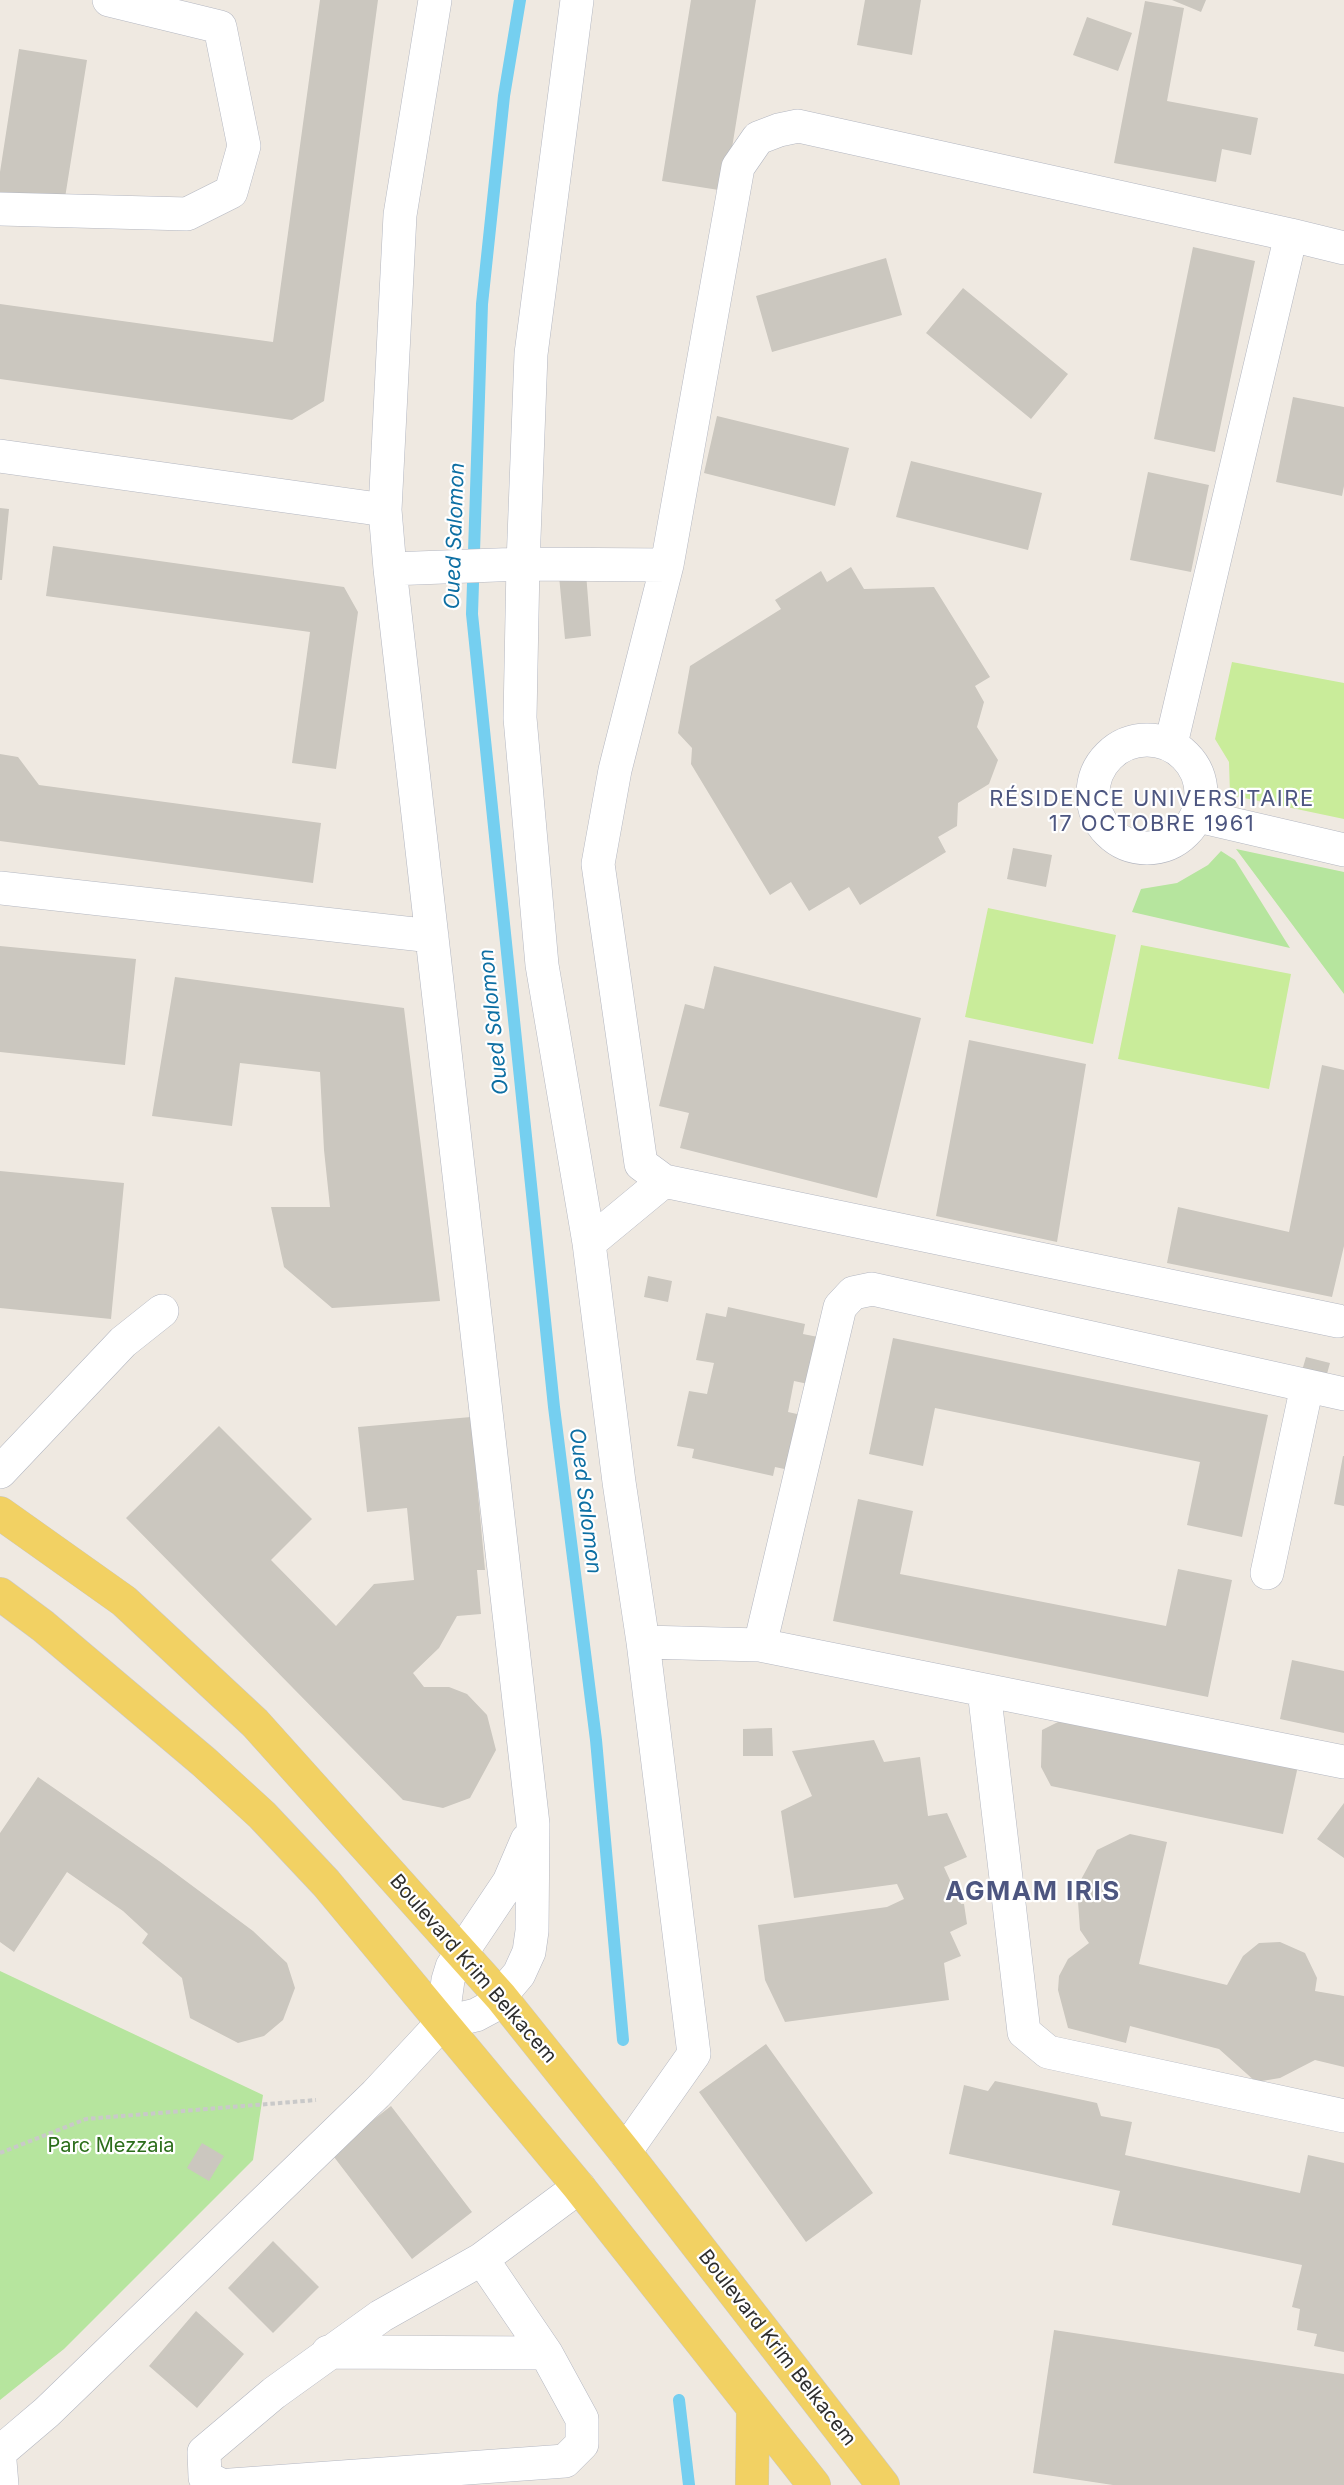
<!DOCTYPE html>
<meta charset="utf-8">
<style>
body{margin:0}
canvas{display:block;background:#efe9e1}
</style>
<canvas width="1344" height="2485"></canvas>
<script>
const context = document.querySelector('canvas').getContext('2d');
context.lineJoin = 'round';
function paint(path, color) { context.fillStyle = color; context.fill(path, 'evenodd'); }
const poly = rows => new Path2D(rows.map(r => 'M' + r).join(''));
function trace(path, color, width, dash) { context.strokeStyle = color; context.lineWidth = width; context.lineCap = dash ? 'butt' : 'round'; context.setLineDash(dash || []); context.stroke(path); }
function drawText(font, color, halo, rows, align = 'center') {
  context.font = font + ' Inter,sans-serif'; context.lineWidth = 4.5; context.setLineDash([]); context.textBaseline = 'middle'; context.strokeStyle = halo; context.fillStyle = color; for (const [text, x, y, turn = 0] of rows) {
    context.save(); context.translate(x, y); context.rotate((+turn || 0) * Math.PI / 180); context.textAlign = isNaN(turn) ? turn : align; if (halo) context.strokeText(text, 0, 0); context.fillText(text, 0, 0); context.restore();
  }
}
const green = poly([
 [1236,849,1344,872,1344,994],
 [1221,851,1235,860,1290,948,1132,912,1141,889,1177,883,1208,865],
 [0,1971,263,2095,253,2160,64,2349,0,2400]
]);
const pitch = poly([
 [1232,662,1344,683,1344,819,1230,795,1229,762,1215,739],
 [988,908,1116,935,1093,1044,965,1017],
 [1141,945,1291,974,1269,1089,1118,1059]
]);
const stream = poly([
 [520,0,504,96,482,304,472,614,554,1407,596,1740,623,2040],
 [679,2400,689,2485]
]);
const building = poly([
 [320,0,378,0,324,401,292,420,0,379,0,304,273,342],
 [691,0,756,0,725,191,662,181],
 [865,0,921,0,912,55,857,45],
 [1172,0,1206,0,1201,12],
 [1145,1,1184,8,1167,101,1258,118,1251,155,1222,149,1216,182,1114,163],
 [1087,17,1132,33,1118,71,1073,55],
 [19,49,87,60,64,204,0,193,0,172],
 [1193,247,1255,261,1215,452,1154,439],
 [886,258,902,315,772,352,756,296],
 [963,288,1068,374,1031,419,926,333],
 [1293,397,1344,407,1344,486,1342,496,1276,482],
 [717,416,849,448,835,506,704,473],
 [911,461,1042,493,1028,550,896,517],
 [1148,472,1209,485,1191,572,1130,560],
 [0,508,9,509,2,580,0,580],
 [53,546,344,587,358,612,336,769,292,763,310,632,46,596],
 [851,567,864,589,934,587,990,677,975,686,984,702,977,727,998,760,989,784,958,803,957,826,938,837,946,852,860,905,849,887,809,911,791,882,770,895,691,764,692,748,678,733,690,666,781,609,775,600,821,571,827,582],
 [586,573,591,636,565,639,559,576],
 [0,754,18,757,39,785,321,823,313,883,0,841],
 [1013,848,1052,855,1046,887,1007,879],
 [0,946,136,959,125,1065,0,1052],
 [714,966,921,1018,877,1198,680,1148,689,1113,659,1106,685,1004,704,1009],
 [175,977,404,1008,440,1301,332,1308,284,1267,271,1207,330,1207,324,1150,320,1072,240,1063,232,1126,152,1116],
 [969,1040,1086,1064,1057,1242,936,1216],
 [1322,1065,1344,1070,1344,1246,1332,1297,1167,1263,1178,1207,1289,1232],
 [0,1171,124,1183,111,1319,0,1308],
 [648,1276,672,1281,668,1302,644,1297],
 [728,1307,805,1324,803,1334,823,1338,813,1385,794,1381,788,1412,806,1416,794,1471,775,1467,773,1476,692,1458,694,1449,677,1446,689,1391,707,1394,714,1363,696,1360,706,1313,726,1317],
 [893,1338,1268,1415,1242,1537,1187,1525,1200,1462,935,1408,923,1466,869,1454],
 [1306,1357,1330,1363,1325,1381,1301,1374],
 [471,1417,485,1570,477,1570,481,1614,457,1616,439,1648,413,1673,424,1687,449,1687,467,1694,487,1715,496,1750,470,1798,443,1808,403,1800,126,1518,219,1426,312,1519,271,1560,336,1626,374,1584,414,1580,407,1508,367,1512,358,1427],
 [1343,1456,1344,1456,1344,1506,1334,1504],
 [858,1499,913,1511,900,1574,1166,1626,1178,1569,1232,1580,1208,1697,833,1621],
 [1292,1660,1344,1671,1344,1733,1280,1719],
 [1066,1718,1298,1766,1283,1834,1051,1786,1041,1767,1042,1730],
 [772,1728,773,1756,743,1756,743,1729],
 [874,1740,884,1762,920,1757,928,1816,947,1813,967,1857,944,1867,961,1904,964,1904,967,1924,950,1932,961,1956,944,1963,949,2000,785,2022,765,1980,758,1925,887,1907,904,1899,897,1884,794,1898,781,1811,812,1796,792,1751],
 [38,1777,159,1861,253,1931,287,1963,295,1988,283,2020,264,2036,238,2043,190,2018,182,1978,142,1943,148,1934,123,1911,67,1872,14,1952,0,1942,0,1833],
 [1344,1803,1344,1858,1317,1839],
 [1130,1834,1167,1842,1139,1964,1227,1985,1243,1956,1259,1943,1280,1942,1305,1953,1317,1978,1315,1991,1344,1996,1344,2067,1315,2060,1280,2078,1256,2082,1219,2049,1130,2026,1126,2043,1068,2028,1058,1990,1059,1976,1068,1959,1089,1943,1080,1930,1077,1887,1097,1850],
 [766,2044,873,2193,806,2242,699,2092],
 [995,2081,1097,2103,1101,2116,1132,2122,1125,2155,1300,2193,1308,2155,1344,2163,1344,2352,1314,2346,1317,2334,1297,2330,1300,2309,1292,2307,1302,2265,1112,2225,1120,2191,949,2154,964,2085,988,2091],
 [391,2106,472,2212,412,2259,331,2153],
 [202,2143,224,2156,209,2181,187,2168],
 [273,2241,319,2287,273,2333,228,2288],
 [196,2311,244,2354,197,2408,149,2366],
 [1054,2330,1344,2374,1344,2485,1113,2485,1033,2473]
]);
const path = poly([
 [0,2153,86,2119,316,2100]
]);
const minor = poly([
 [577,0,531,354,523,564,520,718,542,965,589,1243,619,1482,643,1642,694,2054,625,2152],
 [0,209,187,214,231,192,244,146,220,27,109,0],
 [1291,235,1344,248],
 [0,456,385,510],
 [390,569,523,564,667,565],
 '1093 794a54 54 0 1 1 108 0a54 54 0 1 1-108 0Z',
 [1171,744,1291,235,798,126,779,130,758,138,738,167,667,565,615,770,598,864,641,1164,664,1181,1338,1321],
 [1198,816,1344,850],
 [0,888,432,936],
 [589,1243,664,1181],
 [0,1472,123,1342,162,1311],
 [1267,1573,1307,1386],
 [643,1642,760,1645,1344,1762],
 [760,1645,840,1307,853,1293,872,1289,1344,1394],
 [984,1690,1024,2032,1048,2052,1344,2116],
 [442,2023,448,1980,452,1967,509,1882,527,1840],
 [328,2352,546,2353],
 [0,2452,47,2412,376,2094,442,2023,476,2015,491,2007,519,1974,529,1952,532,1931,533,1824,390,569,385,510,400,215,435,0],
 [0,2461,2,2485],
 [221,2485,205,2477,204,2452,274,2393,381,2316,482,2259,579,2187],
 [231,2485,565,2461,582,2444,582,2419,546,2353,482,2259]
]);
const major = poly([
 [0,1513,124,1601,255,1723,501,1997,625,2152,883,2485],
 [0,1594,43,1626,204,1762,262,1815,326,1883,579,2187,814,2485],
 [752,2485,753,2409]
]);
const streetNames = [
 ["Boulevard Krim Belkacem",473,1969,49],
 ["Boulevard Krim Belkacem",777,2348,52]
];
const parkNames = [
 ["Parc Mezzaia",111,2146]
];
const waterNames = [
 ["Oued Salomon",455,536,-88],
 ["Oued Salomon",494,1022,-96],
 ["Oued Salomon",585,1501,83]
];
const quarterNames = [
 ["RÉSIDENCE UNIVERSITAIRE",1152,799],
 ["17 OCTOBRE 1961",1152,824]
];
const districtNames = [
 ["AGMAM IRIS",1033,1892]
];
paint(green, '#b6e59e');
paint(pitch, '#c9ec9a');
trace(stream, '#75cff0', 12);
paint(building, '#cbc7bf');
trace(minor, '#b4b7c1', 34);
trace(major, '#c9c9c9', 34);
trace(path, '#c9c9c9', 4, [4.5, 3]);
trace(minor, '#fff', 33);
trace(major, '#f2d163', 33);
drawText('20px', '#2e2e2e', '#fff', streetNames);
drawText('20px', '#2c6e1b', '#fff', parkNames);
drawText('italic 21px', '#0d6fa3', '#fff', waterNames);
context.letterSpacing = '1.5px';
drawText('22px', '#4d5680', '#fff', quarterNames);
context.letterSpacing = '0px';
context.letterSpacing = '1.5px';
drawText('bold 26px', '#4d5680', '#fff', districtNames);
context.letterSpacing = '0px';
</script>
